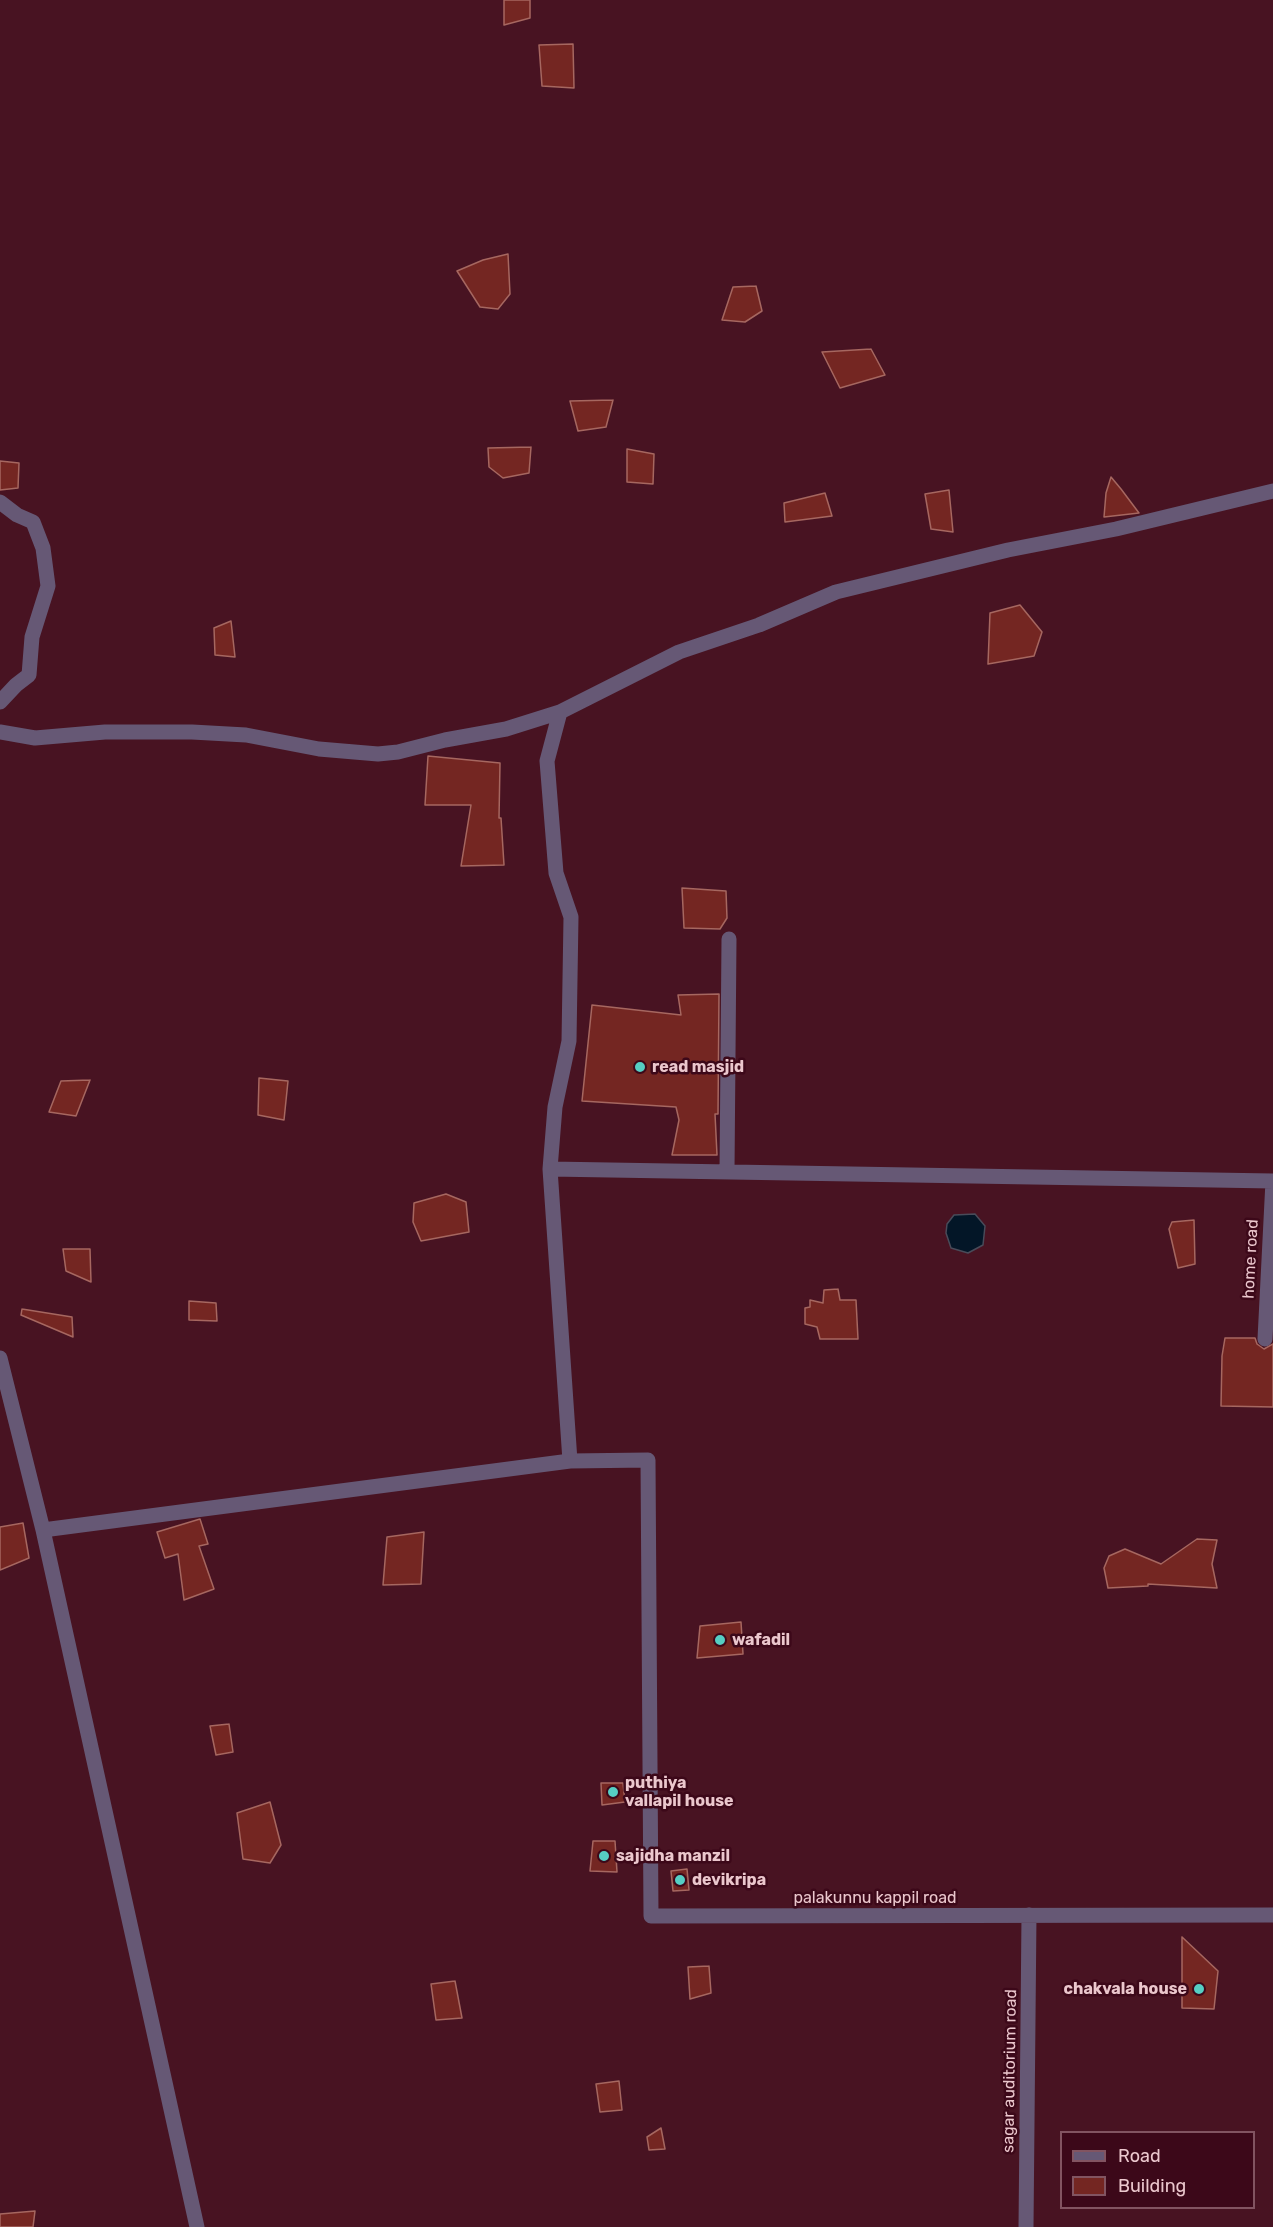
<!DOCTYPE html>
<style>
body{margin:0}
#map{position:relative;width:1273px;height:2227px;overflow:hidden;background:#481322;font-family:Rubik,sans-serif}
canvas{display:block}
.legend{position:absolute;left:1060px;top:2131px;width:195px;height:78px;box-sizing:border-box;background:#3c0819;border:2px solid #825461;margin:0;padding:8px 10px;list-style:none;font-size:18px;color:#ebc7cd}
.legend li{display:flex;align-items:center;gap:12px;height:30px}
.legend b{width:30px;border:2px solid #825461}
</style>
<div id="map">
<canvas width="1273" height="2227"></canvas>
<ul class="legend">
<li><b style="height:8px;background:#665875"></b>Road</li>
<li><b style="height:16px;background:#742622"></b>Building</li>
</ul>
</div>
<script>
const context = document.querySelector('canvas').getContext('2d');
context.lineJoin = 'round';
function paint(path, color) { context.fillStyle = color; context.fill(path, 'evenodd'); }
const poly = rows => new Path2D(rows.map(r => 'M' + r).join(''));
function trace(path, color, width, dash) { context.strokeStyle = color; context.lineWidth = width; context.lineCap = dash ? 'butt' : 'round'; context.setLineDash(dash || []); context.stroke(path); }
function drawText(font, color, halo, rows, align = 'center') {
  context.font = font + ' Rubik,sans-serif'; context.lineWidth = 5; context.setLineDash([]); context.textBaseline = 'middle'; context.strokeStyle = halo; context.fillStyle = color; for (const [text, x, y, turn = 0] of rows) {
    context.save(); context.translate(x, y); context.rotate((+turn || 0) * Math.PI / 180); context.textAlign = isNaN(turn) ? turn : align; if (halo) context.strokeText(text, 0, 0); context.fillText(text, 0, 0); context.restore();
  }
}
const water = poly([
 [975,1214,985,1226,983,1245,968,1253,951,1248,946,1233,947,1224,954,1215,975,1214]
]);
const building = poly([
 [504,0,530,0,530,18,504,25,504,0],
 [573,44,574,88,542,86,539,45,573,44],
 [508,254,510,294,498,309,480,307,457,271,483,260,508,254],
 [756,286,762,311,745,322,722,320,733,287,756,286],
 [871,349,885,375,840,388,822,352,871,349],
 [613,400,606,427,578,431,570,401,613,400],
 [531,447,529,473,503,478,489,467,488,448,531,447],
 [627,449,654,454,653,484,627,482,627,449],
 [0,461,19,463,18,488,0,490,0,461],
 [1111,477,1121,489,1139,513,1104,517,1106,493,1111,477],
 [949,490,953,532,931,529,925,494,949,490],
 [825,493,832,516,785,522,784,503,825,493],
 [1020,605,1042,632,1034,656,988,664,990,613,1020,605],
 [231,621,235,657,215,655,214,628,231,621],
 [428,756,500,763,499,818,501,818,504,865,461,866,471,805,425,805,428,756],
 [682,888,726,891,727,918,720,929,684,928,682,888],
 [719,994,718,1114,715,1114,717,1155,672,1155,679,1120,676,1107,582,1101,592,1005,681,1015,678,995,719,994],
 [259,1078,288,1081,284,1120,258,1115,259,1078],
 [90,1080,76,1116,49,1112,61,1081,90,1080],
 [446,1194,466,1202,469,1232,421,1241,413,1222,414,1203,446,1194],
 [1194,1220,1195,1264,1178,1268,1169,1229,1172,1222,1194,1220],
 [63,1249,90,1249,91,1282,66,1271,63,1249],
 [838,1289,840,1300,856,1300,858,1339,820,1339,817,1327,805,1324,805,1308,810,1307,810,1300,823,1303,824,1290,838,1289],
 [189,1301,216,1303,217,1321,189,1320,189,1301],
 [22,1309,72,1317,73,1337,21,1315,22,1309],
 [1225,1338,1255,1338,1257,1344,1264,1349,1273,1344,1273,1407,1221,1406,1222,1356,1225,1338],
 [200,1519,208,1544,199,1546,214,1589,184,1600,178,1554,165,1558,157,1532,200,1519],
 [23,1523,29,1558,0,1570,0,1527,23,1523],
 [424,1532,421,1584,383,1585,387,1537,424,1532],
 [1197,1539,1217,1540,1212,1564,1217,1588,1148,1584,1148,1586,1108,1588,1104,1568,1109,1556,1125,1549,1161,1564,1197,1539],
 [741,1622,743,1654,697,1658,700,1626,741,1622],
 [229,1724,233,1752,216,1755,210,1726,229,1724],
 [601,1783,623,1783,625,1802,602,1805,601,1783],
 [270,1802,281,1845,270,1863,243,1859,237,1813,270,1802],
 [593,1841,615,1841,617,1872,590,1871,593,1841],
 [687,1869,689,1890,673,1891,671,1871,687,1869],
 [1182,1937,1218,1971,1214,2009,1182,2008,1182,1937],
 [709,1966,711,1993,690,1999,688,1967,709,1966],
 [455,1981,462,2018,436,2020,431,1984,455,1981],
 [619,2081,622,2110,600,2112,596,2084,619,2081],
 [661,2128,665,2149,649,2150,647,2137,661,2128],
 [35,2211,33,2227,0,2227,0,2214,35,2211]
]);
const minor = poly([
 [0,502,17,515,33,522,43,548,48,586,32,637,29,675,16,685,0,702],
 [0,732,35,738,105,732,192,732,246,735,319,749,378,754,398,752,445,740,506,729,560,712,679,652,759,625,836,592,1008,550,1116,529,1273,491],
 [550,1169,555,1107,569,1041,571,917,556,873,547,761,560,712],
 [727,1171,729,939],
 [1265,1339,1273,1181],
 [0,1358,43,1530,570,1461,550,1169,1273,1181],
 [570,1461,648,1460,651,1916,1273,1915],
 [43,1530,197,2227],
 [1026,2227,1029,1915]
]);
const markers = [
 [640,1067,6,"#56cec3"],
 [720,1640,6,"#56cec3"],
 [613,1792,6,"#56cec3"],
 [604,1856,6,"#56cec3"],
 [680,1880,6,"#56cec3"],
 [1199,1989,6,"#56cec3"]
];
const poiNames = [
 ["read masjid",652,1067],
 ["wafadil",732,1640],
 ["puthiya",625,1783],
 ["vallapil house",625,1801],
 ["sajidha manzil",616,1856],
 ["devikripa",692,1880],
 ["chakvala house",1187,1989,"right"]
];
const streetNames = [
 ["home road",1251,1259,-87],
 ["palakunnu kappil road",875,1898],
 ["sagar auditorium road",1010,2071,-89]
];
paint(water, '#031627');
trace(water, '#494b59', 1.5);
paint(building, '#742622');
trace(building, '#a66760', 1.5);
trace(minor, '#665875', 15);
for (const [x, y, r, color] of markers) { const dot = new Path2D(); dot.arc(x, y, r, 0, 2 * Math.PI); context.fillStyle = color; context.fill(dot); trace(dot, '#3c0819', 2); }
drawText('bold 16px', '#ebc7cd', '#3c0819', poiNames, 'left');
drawText('16px', '#ebc7cd', '#3c0819', streetNames);
</script>
